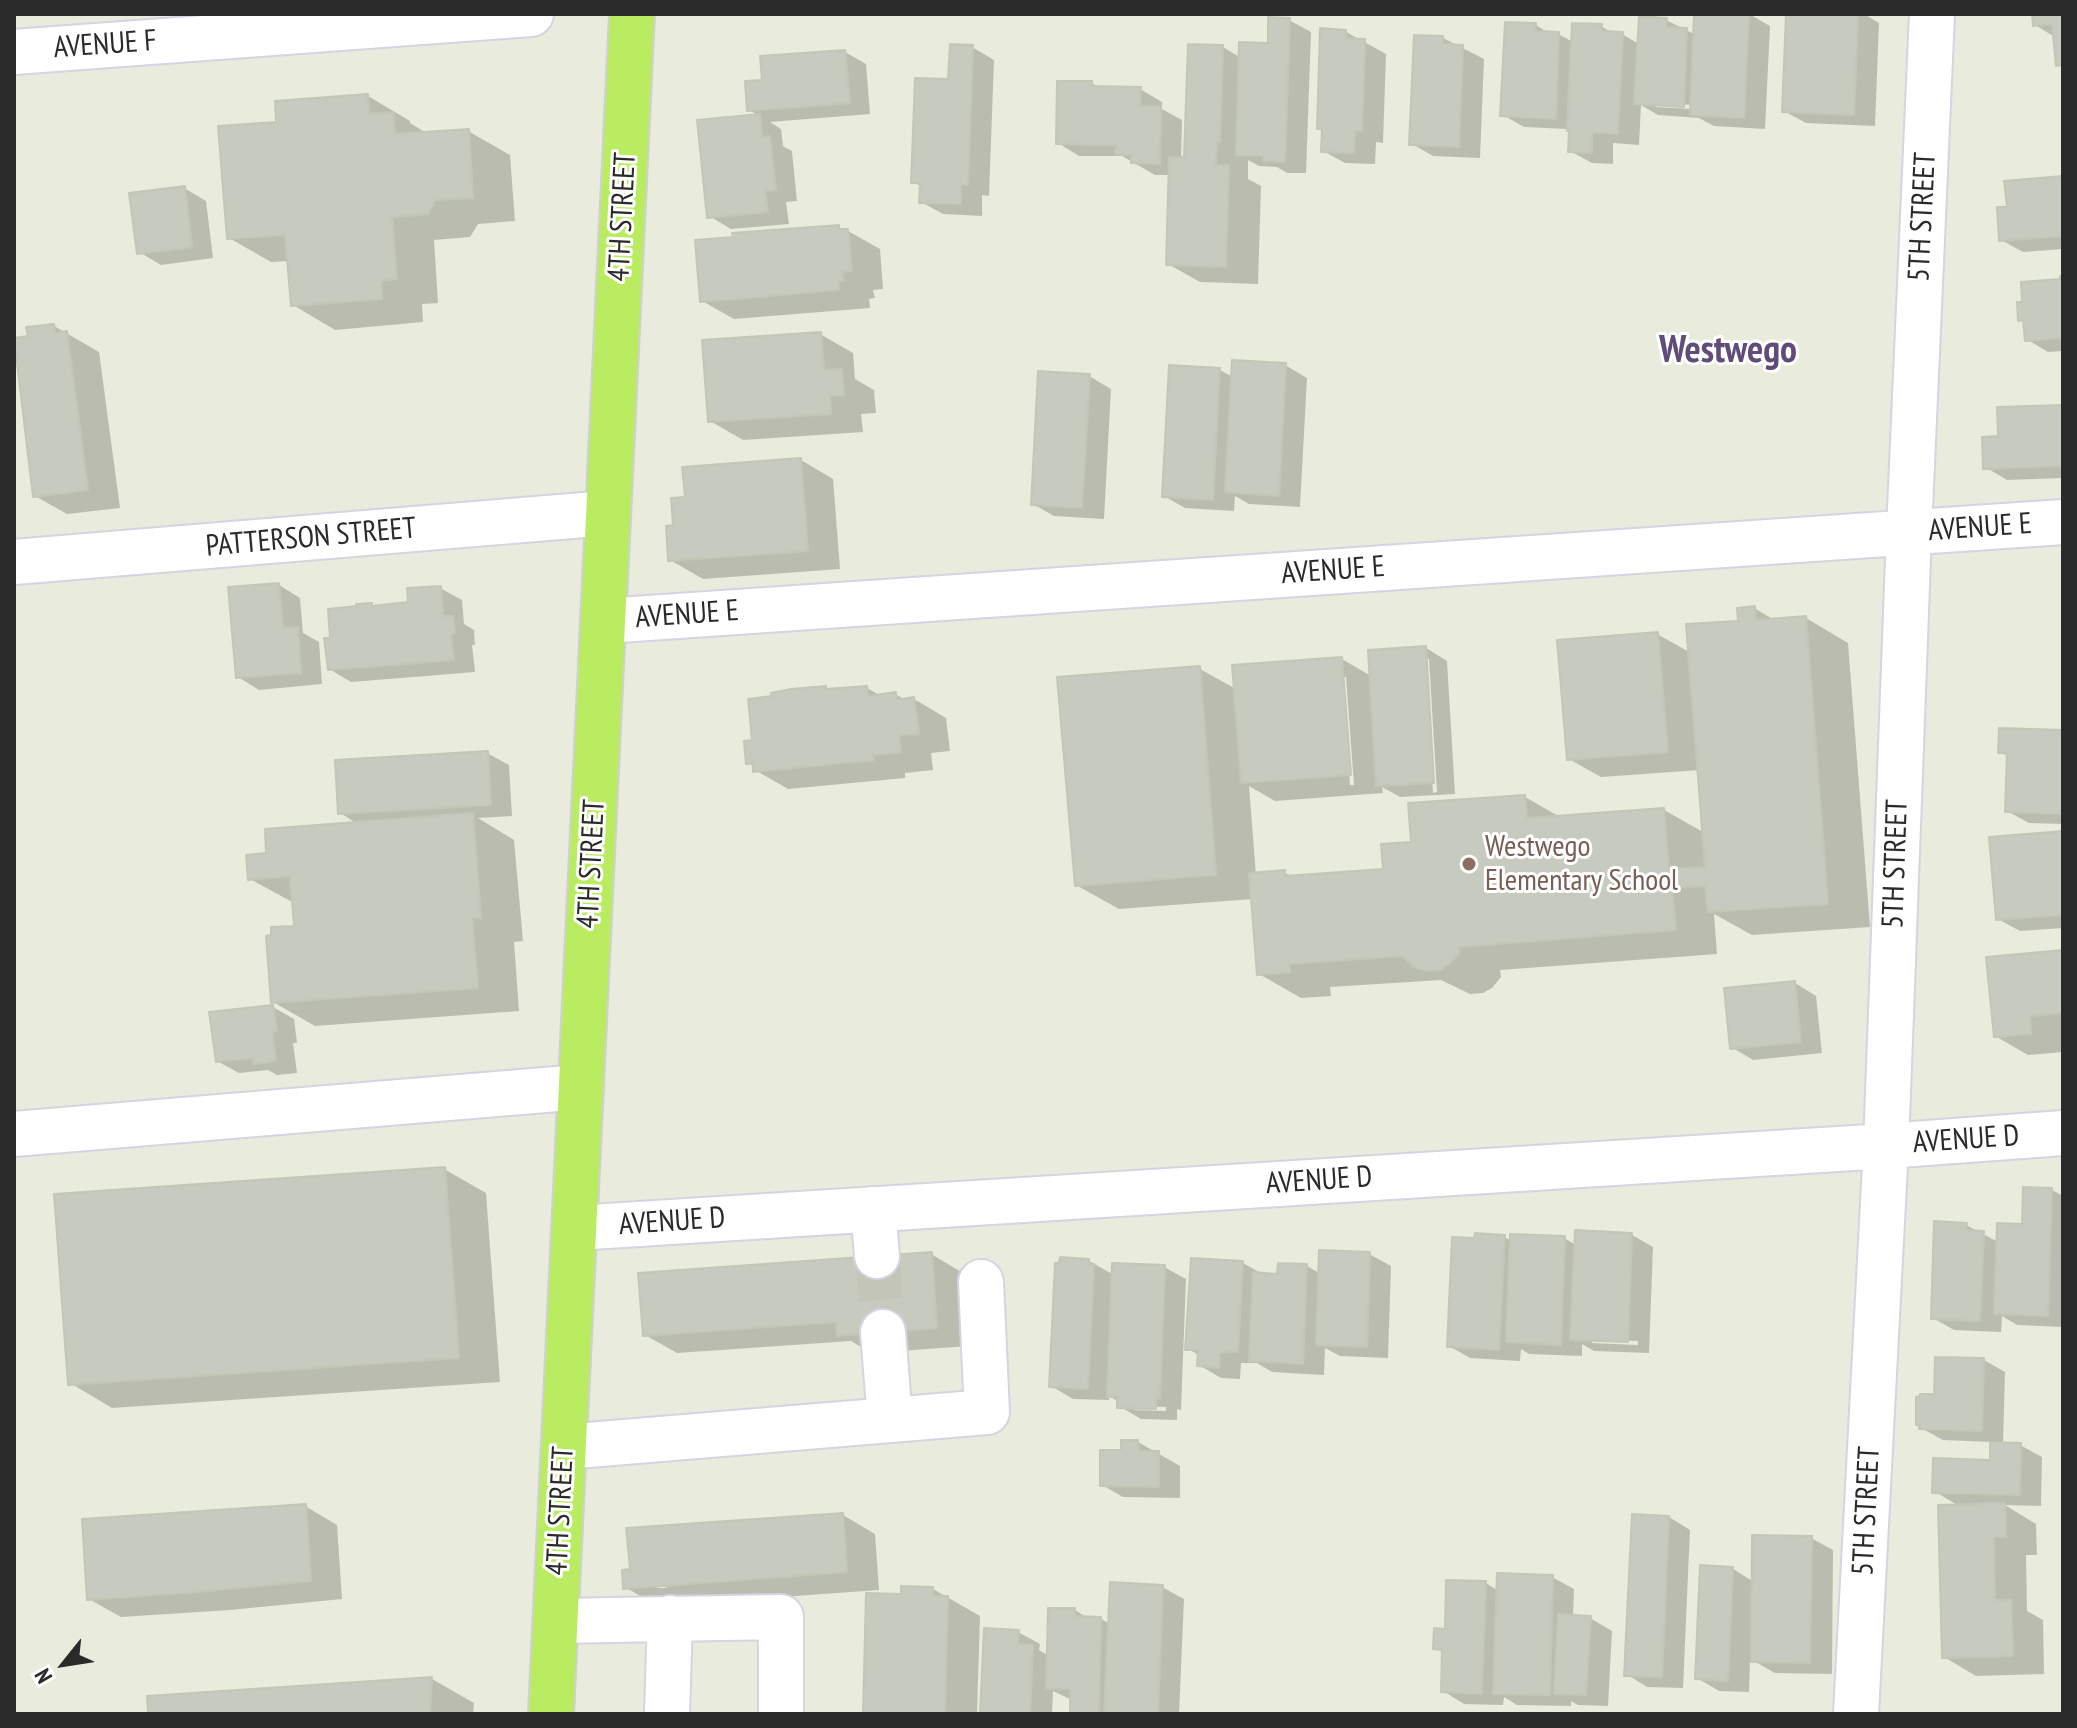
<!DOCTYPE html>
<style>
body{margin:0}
#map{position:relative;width:2077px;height:1728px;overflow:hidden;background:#e9ecdc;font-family:"PT Sans Narrow",sans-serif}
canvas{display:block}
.frame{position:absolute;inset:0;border:16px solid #2a2a2a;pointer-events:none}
.north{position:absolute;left:24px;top:1624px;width:80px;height:80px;-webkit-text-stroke:6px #fff;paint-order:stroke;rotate:240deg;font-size:22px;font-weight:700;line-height:32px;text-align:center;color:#2a2a2a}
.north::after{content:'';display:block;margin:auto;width:28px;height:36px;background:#2a2a2a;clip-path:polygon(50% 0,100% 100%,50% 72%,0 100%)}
</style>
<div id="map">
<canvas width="2077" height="1728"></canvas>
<div class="frame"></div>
<div class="north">N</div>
</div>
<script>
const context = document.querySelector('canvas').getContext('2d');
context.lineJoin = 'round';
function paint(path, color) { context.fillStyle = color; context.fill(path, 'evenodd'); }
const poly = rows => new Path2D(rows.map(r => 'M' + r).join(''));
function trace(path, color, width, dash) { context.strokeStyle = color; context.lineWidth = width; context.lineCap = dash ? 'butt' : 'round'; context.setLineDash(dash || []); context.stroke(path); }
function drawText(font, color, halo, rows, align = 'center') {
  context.font = font + ' "PT Sans Narrow",sans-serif'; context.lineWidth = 6; context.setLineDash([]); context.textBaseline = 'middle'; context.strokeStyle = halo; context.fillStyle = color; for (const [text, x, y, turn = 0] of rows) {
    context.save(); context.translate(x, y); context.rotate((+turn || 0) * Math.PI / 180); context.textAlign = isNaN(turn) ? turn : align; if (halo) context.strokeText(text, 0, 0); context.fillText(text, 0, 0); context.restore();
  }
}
const shadow = poly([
 [1696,14,1749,14,1770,26,1765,129,1714,126,1699,118,1658,115,1641,105,1639,145,1613,143,1613,164,1592,163,1570,151,1571,131,1568,129,1524,127,1503,115,1536,25,1550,34,1558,34,1573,42,1601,26,1614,34,1622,34,1639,44,1666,20,1696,35],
 [1656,103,1694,105,1693,109,1656,107],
 [1788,14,1864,14,1879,23,1875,126,1806,123,1784,111],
 [2034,14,2063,14,2063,68,2058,64,2055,37,2035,25],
 [1289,20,1311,32,1306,173,1287,173,1277,167,1259,166,1248,160,1248,179,1261,186,1258,284,1200,282,1168,264,1171,175,1155,175,1122,156,1079,156,1058,143,1092,83,1100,88,1140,89,1162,102,1162,109,1182,120,1181,159,1186,159,1223,47,1241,58,1270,45],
 [1346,32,1386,54,1383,143,1376,142,1375,164,1345,163,1323,151,1324,130,1319,127],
 [1443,38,1484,59,1480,158,1433,156,1412,144],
 [972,47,994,60,989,196,982,195,982,216,943,214,921,202,922,187,913,182,950,81],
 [845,52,866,64,870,114,770,122,781,129,783,146,792,151,797,201,786,202,789,224,731,229,709,216,760,116,749,110,764,82],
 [368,96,410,121,410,123,428,134,468,131,510,155,515,221,478,224,470,237,434,240,438,303,422,304,423,322,335,330,293,305,290,261,271,262,229,238,278,123],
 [2063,178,2063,249,2023,252,2001,240],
 [184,188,206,201,213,258,161,265,139,252],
 [838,227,848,231,880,249,883,289,873,290,875,298,869,299,870,308,734,319,702,301],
 [2063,278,2063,351,2048,352,2026,339,2025,322,2020,320],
 [54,326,99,352,120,508,67,514,35,496,30,338],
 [820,334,853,353,855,379,874,390,876,413,861,414,863,432,743,440,710,421],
 [1285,365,1307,378,1300,507,1249,504,1235,496,1234,511,1185,508,1164,496,1220,370,1233,377],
 [1089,376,1111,389,1104,519,1054,516,1033,504],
 [2063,407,2063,478,2007,480,1985,467,2000,438],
 [801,460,833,479,840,569,703,579,670,560,675,527,687,499],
 [279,585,300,598,303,633,319,642,322,684,259,690,238,677],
 [440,588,462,600,464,624,474,630,475,645,472,645,475,672,351,682,329,669,332,640,359,608,371,605,376,607,410,604],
 [1754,608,1776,621,1806,618,1848,643,1870,927,1752,935,1714,914,1717,954,1500,970,1501,977,1492,988,1483,993,1470,994,1441,980,1330,987,1331,996,1301,998,1259,974,1253,899,1119,909,1076,885,1200,669,1236,689,1342,659,1371,676,1426,648,1447,661,1455,794,1400,797,1382,787,1383,793,1275,801,1249,786,1256,875,1284,872,1294,878,1385,871,1413,844,1525,797,1560,817,1664,810,1705,833,1700,770,1601,777,1569,759,1657,634,1691,653,1740,623],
 [1425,659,1429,659,1437,792,1433,793],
 [1342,677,1346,677,1354,785,1350,785],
 [825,688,830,691,867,688,881,696,895,694,906,700,914,699,946,718,950,751,931,753,933,770,905,773,905,778,788,789,755,770,755,767,748,763,754,742],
 [2063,732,2063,824,2029,823,2007,811,2009,757,2000,752],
 [487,753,509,765,512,816,478,818,514,840,523,941,514,942,519,1011,315,1026,273,1002,296,927,294,903,250,879,268,855,358,824,340,813],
 [2063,833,2063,928,2020,931,1998,919],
 [2063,952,2063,1052,2028,1055,1995,1036],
 [1795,983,1816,996,1822,1053,1753,1060,1731,1047],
 [273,1007,294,1019,297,1043,293,1043,297,1073,277,1075,268,1070,239,1073,217,1061],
 [444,1169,486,1193,500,1382,112,1408,70,1383],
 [2025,1189,2052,1190,2063,1196,2063,1327,2017,1325,2002,1316,2001,1332,1954,1330,1933,1318,1966,1225,1998,1242,2024,1226],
 [1632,1235,1653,1247,1649,1353,1594,1351,1582,1344,1582,1356,1529,1354,1521,1349,1520,1361,1470,1358,1449,1346,1504,1237,1512,1241,1564,1238,1576,1245],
 [1592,1339,1638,1341,1638,1345,1592,1343],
 [931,1254,963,1273,969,1346,871,1353,851,1341,677,1353,645,1335],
 [1369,1254,1391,1266,1388,1358,1340,1356,1325,1348,1324,1375,1272,1372,1257,1363,1241,1363,1240,1379,1221,1378,1199,1365,1200,1356,1187,1348,1243,1263,1264,1275,1279,1276,1307,1266,1321,1274],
 [1089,1261,1114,1275,1164,1267,1186,1279,1181,1410,1177,1409,1177,1420,1141,1419,1119,1406,1119,1402,1109,1396,1109,1400,1073,1399,1051,1386],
 [1127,1406,1166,1407,1166,1411,1135,1410],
 [1984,1360,2005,1372,2003,1444,2020,1445,2042,1457,2041,1506,2005,1505,2036,1524,2037,1555,2026,1555,2027,1611,2043,1620,2044,1674,1976,1676,1944,1657,1959,1506,1934,1491,1992,1462,1992,1442,1943,1440,1921,1428,1936,1396],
 [1138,1442,1180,1466,1180,1498,1123,1497,1102,1485,1123,1452],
 [305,1506,337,1525,342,1599,230,1610,121,1617,89,1599],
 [843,1515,875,1534,879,1590,657,1606,625,1587],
 [650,1584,659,1584,667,1588,658,1588],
 [1669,1517,1690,1530,1683,1688,1647,1687,1626,1674],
 [1811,1538,1833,1550,1832,1674,1775,1673,1750,1659,1749,1692,1719,1691,1697,1678,1733,1569,1754,1582],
 [1552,1577,1574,1589,1573,1617,1590,1618,1612,1631,1608,1706,1578,1705,1571,1701,1571,1706,1517,1705,1504,1697,1503,1705,1464,1704,1443,1691,1444,1653,1435,1648,1486,1583,1498,1591],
 [1162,1587,1184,1599,1179,1714,1072,1714,1072,1700,1053,1691,1052,1714,982,1714,1018,1632,1040,1644,1039,1650,1049,1656,1075,1610,1089,1619,1101,1619,1110,1624],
 [933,1589,980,1616,977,1714,865,1714,903,1596],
 [432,1679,474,1703,473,1714,150,1714]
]);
const building = poly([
 [1694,14,1749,14,1744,118,1690,115,1694,14],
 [1786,14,1858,14,1854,115,1782,112,1786,14],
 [2032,14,2063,14,2063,65,2056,66,2052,24,2033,26,2032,14],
 [1639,16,1667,18,1666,27,1687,28,1684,107,1634,104,1639,16],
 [1268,17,1290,18,1285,162,1263,161,1263,156,1236,155,1239,42,1268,43,1268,17],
 [1505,22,1536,23,1536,31,1559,32,1556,119,1500,116,1505,22],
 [1572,23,1602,24,1601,31,1623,32,1618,134,1592,132,1592,153,1568,152,1569,131,1567,131,1572,23],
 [1320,28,1346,30,1346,38,1365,39,1362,131,1355,131,1354,153,1321,152,1322,129,1317,129,1320,28],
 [1414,35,1443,36,1443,44,1463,45,1459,147,1409,145,1414,35],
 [950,44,973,45,968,185,961,184,961,204,919,203,920,183,911,183,915,78,948,79,950,44],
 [1188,44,1223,45,1220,142,1217,142,1216,165,1229,165,1226,267,1166,265,1169,157,1184,157,1188,44],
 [845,50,850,103,747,111,745,81,762,80,760,56,845,50],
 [1057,81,1092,81,1092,86,1141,87,1140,106,1161,106,1160,164,1131,163,1131,155,1115,154,1116,145,1056,144,1057,81],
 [368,94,369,114,393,112,395,134,469,129,473,198,435,200,428,214,392,217,397,279,381,281,382,299,291,306,285,235,227,239,218,126,276,122,275,101,368,94],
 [760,114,762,137,770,136,776,190,765,191,768,212,707,218,697,120,760,114],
 [2063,176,2063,236,1999,241,1997,207,2007,207,2004,181,2063,176],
 [185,186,192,247,137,254,129,193,185,186],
 [839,225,839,229,848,229,852,271,842,272,844,281,838,281,839,290,700,302,695,240,733,237,732,233,839,225],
 [2060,276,2063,276,2063,338,2025,341,2023,320,2018,321,2017,302,2022,302,2021,282,2060,279,2060,276],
 [54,324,55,333,67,331,88,490,33,497,14,338,28,336,26,327,54,324],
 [821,332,824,370,842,369,844,395,830,396,831,414,708,422,702,340,821,332],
 [1232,360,1286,363,1279,496,1225,492,1232,360],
 [1169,365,1220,368,1213,500,1162,497,1169,365],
 [1038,371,1090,374,1082,508,1031,505,1038,371],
 [2063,405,2063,466,1983,469,1982,437,1998,436,1997,407,2063,405],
 [801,458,808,551,668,561,666,526,673,525,671,498,685,497,682,467,801,458],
 [279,583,283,628,298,627,301,673,236,678,228,587,279,583],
 [441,586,443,616,453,616,455,633,451,634,454,660,328,670,324,638,330,638,328,609,357,606,356,604,372,603,372,606,408,602,407,588,441,586],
 [1755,606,1756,620,1806,616,1828,904,1708,912,1705,886,1672,888,1676,930,1459,947,1459,953,1449,964,1440,970,1426,971,1414,967,1403,956,1289,964,1290,972,1257,975,1249,873,1285,870,1285,876,1383,869,1381,844,1411,842,1408,803,1525,795,1527,818,1664,808,1669,869,1705,867,1686,624,1738,621,1737,608,1755,606],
 [1658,632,1668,752,1567,760,1557,640,1658,632],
 [1426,646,1434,783,1376,786,1368,650,1426,646],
 [1342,657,1351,775,1241,783,1232,665,1342,657],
 [1200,666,1216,875,1075,886,1057,677,1200,666],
 [826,686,826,689,867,686,868,696,896,692,896,700,914,697,919,734,899,735,901,752,873,755,874,760,753,772,753,763,746,764,744,741,752,740,748,699,772,696,771,693,791,689,826,686],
 [1999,728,2063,730,2063,814,2005,812,2007,753,1998,753,1999,728],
 [488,751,491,805,338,814,335,760,488,751],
 [473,813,481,918,472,918,478,988,271,1003,266,936,271,935,271,927,294,926,290,876,248,880,246,855,266,853,265,829,473,813],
 [2063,831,2063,915,1996,920,1989,837,2063,831],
 [2063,950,2063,1013,2030,1016,2031,1034,1994,1037,1986,957,2063,950],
 [1795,981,1801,1042,1730,1049,1724,988,1795,981],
 [273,1005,277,1031,272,1032,276,1061,254,1064,253,1058,216,1062,209,1012,273,1005],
 [445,1167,459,1358,68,1385,54,1194,445,1167],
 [2023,1187,2052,1188,2048,1316,1994,1314,1997,1223,2022,1224,2023,1187],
 [1934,1221,1967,1223,1966,1230,1984,1231,1980,1321,1931,1319,1934,1221],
 [1575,1230,1632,1233,1628,1342,1570,1340,1575,1230],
 [1475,1233,1505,1235,1499,1350,1447,1347,1452,1237,1474,1238,1475,1233],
 [1510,1234,1565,1236,1561,1345,1506,1342,1510,1234],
 [1319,1250,1370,1252,1367,1347,1316,1345,1319,1250],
 [932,1252,937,1328,837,1336,836,1322,643,1336,638,1273,932,1252],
 [1060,1257,1089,1259,1089,1265,1094,1264,1088,1389,1049,1387,1055,1263,1059,1263,1060,1257],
 [1191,1258,1243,1261,1238,1352,1220,1352,1219,1368,1197,1366,1198,1350,1185,1350,1191,1258],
 [1112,1263,1165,1265,1160,1399,1156,1398,1156,1409,1117,1408,1117,1397,1107,1397,1112,1263],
 [1278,1263,1307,1264,1303,1364,1249,1361,1253,1272,1277,1274,1278,1263],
 [1935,1357,1984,1358,1982,1431,1919,1429,1919,1425,1916,1425,1916,1397,1920,1396,1920,1394,1934,1394,1935,1357],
 [1121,1440,1138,1440,1139,1451,1159,1451,1159,1487,1100,1486,1100,1450,1121,1450,1121,1440],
 [1990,1442,2021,1443,2020,1495,1932,1493,1933,1458,1990,1460,1990,1442],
 [2005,1503,2006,1537,1994,1537,1995,1600,2011,1600,2013,1656,1942,1658,1938,1505,2005,1503],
 [306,1504,311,1581,197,1592,87,1600,82,1519,306,1504],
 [843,1513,847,1572,623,1589,622,1570,630,1569,626,1528,843,1513],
 [1632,1514,1669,1516,1662,1677,1624,1676,1632,1514],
 [1752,1535,1812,1536,1810,1663,1751,1662,1752,1535],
 [1700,1565,1733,1567,1728,1681,1695,1679,1700,1565],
 [1497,1573,1553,1575,1550,1695,1493,1694,1497,1573],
 [1446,1580,1486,1581,1482,1694,1441,1692,1442,1650,1433,1649,1434,1628,1445,1629,1446,1580],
 [1110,1582,1163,1585,1158,1714,1104,1714,1110,1582],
 [901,1586,933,1587,933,1596,948,1596,945,1714,863,1714,866,1593,901,1594,901,1586],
 [1048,1608,1075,1608,1075,1616,1101,1617,1099,1714,1070,1714,1070,1689,1046,1689,1048,1608],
 [1558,1614,1591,1616,1586,1695,1554,1694,1558,1614],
 [984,1628,1019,1630,1018,1644,1033,1645,1030,1714,980,1714,984,1628],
 [432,1677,430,1714,148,1714,147,1696,432,1677]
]);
const minorTunnel = poly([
 [877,1256,883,1332]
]);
const minor = poly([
 [14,52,531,14],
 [14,562,608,513],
 [604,621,2063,522],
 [14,1134,581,1087],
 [873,1209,877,1256],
 [575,1228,1886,1146,2063,1133],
 [883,1332,890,1420],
 [564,1447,987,1412,981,1282],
 [556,1621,781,1617,781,1714],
 [667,1714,670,1618],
 [1856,1714,1886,1146,1909,532,1932,14]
]);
const major = poly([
 [551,1714,632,14]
]);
const markers = [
 [1469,864,8,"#8d6e63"]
];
const streetNames = [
 ["AVENUE F",105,45,-4],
 ["4TH STREET",623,217,-87],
 ["5TH STREET",1923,217,-87],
 ["AVENUE E",1980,528,-4],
 ["PATTERSON STREET",311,538,-5],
 ["AVENUE E",1333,571,-4],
 ["AVENUE E",687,615,-4],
 ["4TH STREET",592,864,-87],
 ["5TH STREET",1896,864,-88],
 ["AVENUE D",1966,1140,-4],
 ["AVENUE D",1319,1181,-4],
 ["AVENUE D",672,1222,-4],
 ["4TH STREET",561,1511,-87],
 ["5TH STREET",1867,1511,-87]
];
const educationNames = [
 ["Westwego",1485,847],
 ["Elementary School",1485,881]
];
const districtNames = [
 ["Westwego",1728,351]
];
paint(shadow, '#0003');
paint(building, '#c7cabf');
trace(building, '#c3c7b6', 2);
trace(minorTunnel, '#c3c5b8', 44, [44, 22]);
trace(minor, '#d8d2e2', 48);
trace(major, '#d0d0d0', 48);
trace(minor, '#fff', 44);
trace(major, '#b9ec61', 44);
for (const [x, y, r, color] of markers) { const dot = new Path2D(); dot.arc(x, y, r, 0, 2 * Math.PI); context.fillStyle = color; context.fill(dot); trace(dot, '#fff', 3); }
drawText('30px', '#2a2a2a', '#fff', streetNames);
drawText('30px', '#785e54', '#fff', educationNames, 'left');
drawText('bold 38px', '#5f4c79', '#fff', districtNames);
</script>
